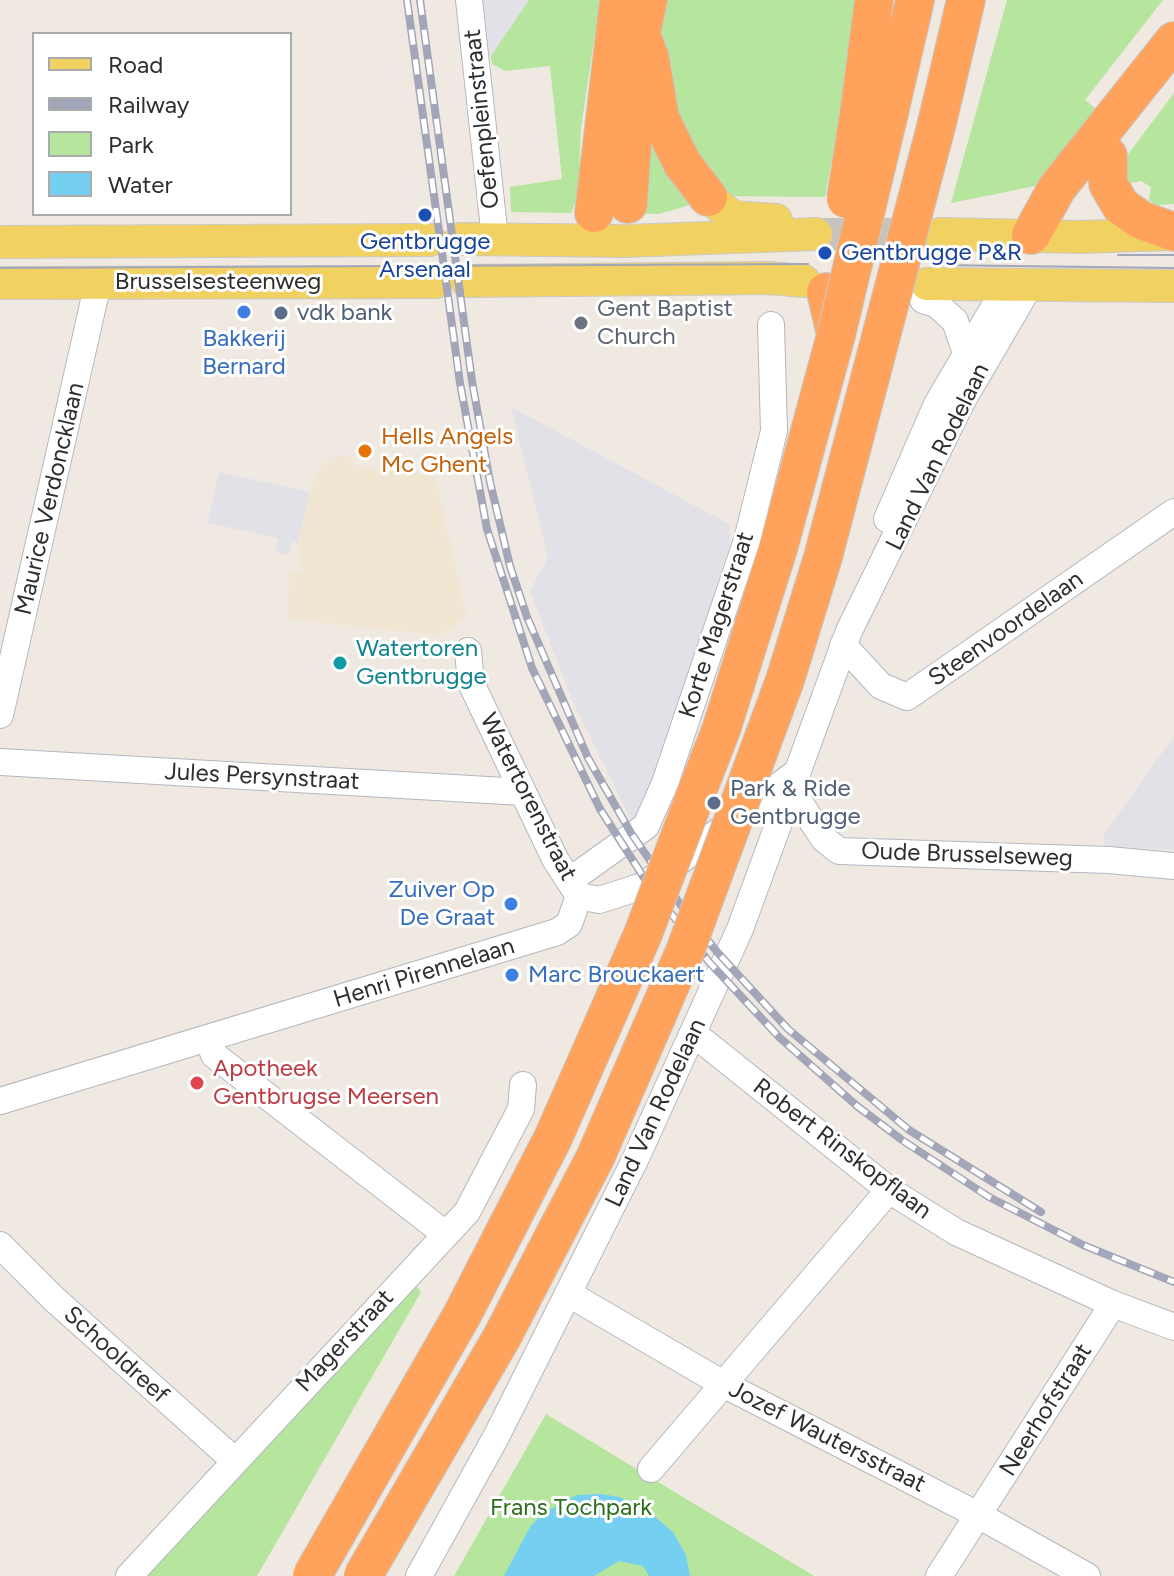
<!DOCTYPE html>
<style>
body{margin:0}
#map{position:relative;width:1174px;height:1576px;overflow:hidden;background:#efe9e1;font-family:Figtree,sans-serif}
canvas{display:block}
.legend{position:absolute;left:32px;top:32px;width:260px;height:184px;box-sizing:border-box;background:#fff;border:2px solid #ababab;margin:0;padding:10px 14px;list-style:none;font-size:24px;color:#2e2e2e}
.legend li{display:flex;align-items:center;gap:16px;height:40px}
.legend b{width:40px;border:2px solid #ababab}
</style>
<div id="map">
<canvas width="1174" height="1576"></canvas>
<ul class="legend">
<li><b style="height:10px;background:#f2d163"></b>Road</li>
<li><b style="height:10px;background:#a3a6b8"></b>Railway</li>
<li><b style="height:22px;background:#b6e59e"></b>Park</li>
<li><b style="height:22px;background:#75cff0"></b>Water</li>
</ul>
</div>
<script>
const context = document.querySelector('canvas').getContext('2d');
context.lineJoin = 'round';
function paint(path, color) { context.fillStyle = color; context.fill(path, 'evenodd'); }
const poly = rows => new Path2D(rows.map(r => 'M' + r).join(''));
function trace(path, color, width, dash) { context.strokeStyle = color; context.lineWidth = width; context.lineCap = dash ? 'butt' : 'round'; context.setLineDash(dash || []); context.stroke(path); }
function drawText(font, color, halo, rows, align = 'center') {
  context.font = font + ' Figtree,sans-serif'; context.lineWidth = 6; context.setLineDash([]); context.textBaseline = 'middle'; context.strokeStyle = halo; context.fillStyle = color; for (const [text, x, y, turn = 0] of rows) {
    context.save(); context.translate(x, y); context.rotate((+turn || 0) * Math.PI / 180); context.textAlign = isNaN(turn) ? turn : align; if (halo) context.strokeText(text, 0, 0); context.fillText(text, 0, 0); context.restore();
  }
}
const industrial = poly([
 [469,0,529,0,495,53,476,61],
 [511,407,729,524,730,543,641,818,630,818,605,767,573,702,530,591,548,557],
 [219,472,310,492,298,543,292,542,289,555,275,552,278,538,208,523],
 [1174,736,1174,850,1105,846,1103,836]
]);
const education = poly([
 [336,456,351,456,355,466,435,476,467,617,438,635,286,619,290,572,303,571,298,543,310,492,323,462,332,463]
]);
const green = poly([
 [529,0,600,0,581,128,578,195,571,213,511,212,510,187,562,179,550,66,505,71,492,64,491,56],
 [659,0,856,0,843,100,825,197,717,196,664,84],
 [1007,0,1163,0,1085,100,1101,113,1040,185,951,203],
 [1174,93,1174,204,1156,205,1149,200,1151,187,1141,181,1120,185,1117,169],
 [641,99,700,202,659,214,636,213],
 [415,1285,421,1292,257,1576,145,1576],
 [546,1414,668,1488,814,1576,454,1576]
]);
const water = poly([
 [601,1494,619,1497,648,1511,673,1532,686,1555,690,1576,649,1576,643,1566,619,1561,594,1576,504,1576,530,1527,542,1514,577,1495]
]);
const majorTunnel = poly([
 [816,234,933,234]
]);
const minor = poly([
 [469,0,495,238],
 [923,300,936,304,955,321,965,350],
 [887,519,937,404,1007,285],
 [843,645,881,686,907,697,1174,512],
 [468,651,471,683,555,859,577,893],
 [0,715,98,283],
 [0,762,523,792],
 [791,790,824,839,839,851,1109,860,1174,866],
 [569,881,646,826,665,783,747,540,774,431,771,325],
 [579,896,599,900,640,887,681,860,797,772],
 [694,1034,889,1190,956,1232,1113,1304,1174,1327],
 [208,1038,214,1055,444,1233],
 [0,1101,557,932,569,924,579,896],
 [0,1245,54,1299,235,1461],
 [569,1294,725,1385,980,1516,1087,1576],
 [651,1469,889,1190],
 [129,1576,467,1212,521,1109,523,1085],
 [419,1576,496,1437,635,1160,740,929,849,631,961,403,1030,285],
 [939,1576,1113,1304]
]);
const major = poly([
 [708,197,733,217,776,220],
 [940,234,1080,237,1171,234],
 [461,239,626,241,816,234],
 [0,242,430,240],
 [467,281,769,278,804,281],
 [0,283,436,282],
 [927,284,1174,286]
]);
const highway = poly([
 [648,0,641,34,650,59,660,118,682,163,708,197],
 [860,107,874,0],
 [889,113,915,0],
 [937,123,966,0],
 [1108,156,1108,184,1121,206,1141,220,1174,232],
 [628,204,637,71],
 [594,213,619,0],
 [1031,235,1057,188,1174,41],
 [696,794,721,730,778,549,836,335,826,292]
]);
const tram = poly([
 [935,252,966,252],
 [1118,255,1174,255],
 [932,265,1174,268],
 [0,268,808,264]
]);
const rail = poly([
 [407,0,460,383,487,529,532,668,600,809,648,884,709,962,779,1037,857,1106,902,1140,989,1197,1083,1245,1174,1282],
 [420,0,472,381,490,482,510,566,527,617,588,758,631,833,687,914,718,953,788,1029,909,1130,1041,1212]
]);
const highwayBridge = poly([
 [846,199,860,107],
 [836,335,889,113],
 [312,1576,462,1315,553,1138,643,934,696,794],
 [363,1576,502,1337,552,1240,595,1158,685,951,785,680,823,557,937,123]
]);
const markers = [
 [425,215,8,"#1a4fb4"],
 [825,253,8,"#1a4fb4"],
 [244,312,8,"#3f7fe0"],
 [281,313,8,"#5c6f8a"],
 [581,323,8,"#6b7280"],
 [365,451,8,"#e8710a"],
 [340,663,8,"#0f9aa8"],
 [714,803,8,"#5c6f8a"],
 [511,904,8,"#3f7fe0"],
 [512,975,8,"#3f7fe0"],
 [197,1083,8,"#e0444e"]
];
const streetNames = [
 ["Oefenpleinstraat",482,119,-96],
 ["Brusselsesteenweg",218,282],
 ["Land Van Rodelaan",938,457,-64],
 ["Maurice Verdoncklaan",50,499,-77],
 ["Korte Magerstraat",717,625,-72],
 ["Steenvoordelaan",1006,629,-35],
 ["Jules Persynstraat",262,777,3],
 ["Watertorenstraat",528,797,63],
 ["Oude Brusselseweg",967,855,2],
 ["Henri Pirennelaan",424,973,-17],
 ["Land Van Rodelaan",656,1113,-65],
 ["Robert Rinskopflaan",842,1149,37],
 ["Magerstraat",345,1341,-47],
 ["Schooldreef",116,1355,42],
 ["Neerhofstraat",1046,1410,-58],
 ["Jozef Wautersstraat",827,1437,27]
];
const transitNames = [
 ["Gentbrugge",425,242],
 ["Arsenaal",425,270],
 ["Gentbrugge P&R",841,253,"left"]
];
const worshipNames = [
 ["Gent Baptist",597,309],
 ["Church",597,337]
];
const serviceNames = [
 ["vdk bank",297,313],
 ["Park & Ride",730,789],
 ["Gentbrugge",730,817]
];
const shopNames = [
 ["Bakkerij",244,339],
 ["Bernard",244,367],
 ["Zuiver Op",495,890,"right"],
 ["De Graat",495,918,"right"],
 ["Marc Brouckaert",528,975,"left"]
];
const foodNames = [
 ["Hells Angels",381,437],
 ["Mc Ghent",381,465]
];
const cultureNames = [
 ["Watertoren",356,649],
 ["Gentbrugge",356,677]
];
const healthNames = [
 ["Apotheek",213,1069],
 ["Gentbrugse Meersen",213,1097]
];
const parkNames = [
 ["Frans Tochpark",571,1508]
];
paint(industrial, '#e3e1e8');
paint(education, '#f0e6d1');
paint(green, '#b6e59e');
paint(water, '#75cff0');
trace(majorTunnel, '#c8c4bd', 32, [32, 16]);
trace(minor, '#b4b7c1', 28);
trace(major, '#c9c9c9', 34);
trace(highway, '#c9c9c9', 40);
trace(minor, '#fff', 26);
trace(major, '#f2d163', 32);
trace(highway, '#ffa35c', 38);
trace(tram, '#a3a6b8', 2);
trace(rail, '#a3a6b8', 8);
trace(rail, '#fff', 5, [15]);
trace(highwayBridge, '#c9c9c9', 40, []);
trace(highwayBridge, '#ffa35c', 38);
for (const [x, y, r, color] of markers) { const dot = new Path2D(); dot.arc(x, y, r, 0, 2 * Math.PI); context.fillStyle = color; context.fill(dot); trace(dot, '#fff', 3); }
drawText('24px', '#2e2e2e', '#fff', streetNames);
drawText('24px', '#164399', '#fff', transitNames);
drawText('24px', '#5b616d', '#fff', worshipNames, 'left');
drawText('24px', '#4e5e75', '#fff', serviceNames, 'left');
drawText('24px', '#366cbe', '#fff', shopNames);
drawText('24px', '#c56008', '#fff', foodNames, 'left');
drawText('24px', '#0d838f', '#fff', cultureNames, 'left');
drawText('24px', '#be3a42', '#fff', healthNames, 'left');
drawText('24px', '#2c6e1b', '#fff', parkNames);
</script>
